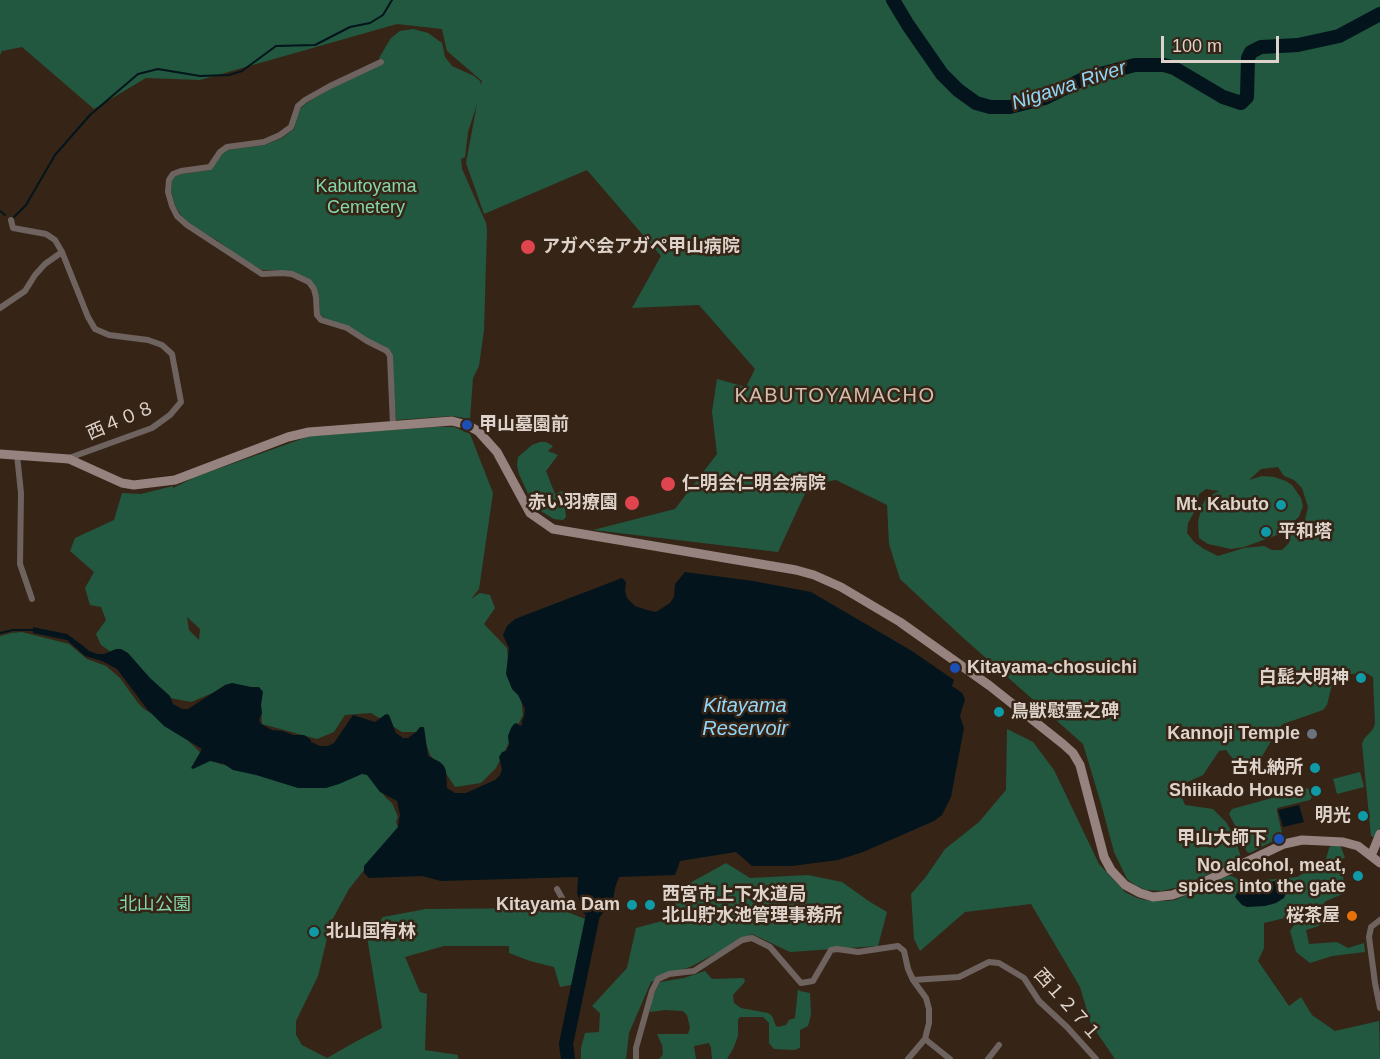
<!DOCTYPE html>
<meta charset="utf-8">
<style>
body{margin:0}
#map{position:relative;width:1380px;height:1059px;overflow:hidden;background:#362517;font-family:Helvetica,sans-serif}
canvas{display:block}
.scale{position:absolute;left:1161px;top:36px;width:118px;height:27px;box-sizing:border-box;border:3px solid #ded3ca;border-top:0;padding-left:8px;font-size:18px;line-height:21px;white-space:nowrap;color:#ded3ca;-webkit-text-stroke:4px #362517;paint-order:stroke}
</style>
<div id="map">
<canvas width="1380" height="1059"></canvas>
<div class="scale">100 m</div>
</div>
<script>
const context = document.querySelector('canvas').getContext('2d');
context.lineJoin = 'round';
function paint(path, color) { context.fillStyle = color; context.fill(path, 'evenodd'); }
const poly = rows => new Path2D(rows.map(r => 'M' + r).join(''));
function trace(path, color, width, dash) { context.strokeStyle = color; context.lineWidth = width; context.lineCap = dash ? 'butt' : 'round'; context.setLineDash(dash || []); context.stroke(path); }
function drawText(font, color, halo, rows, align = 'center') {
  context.font = font + ' Helvetica,"Noto Sans JP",sans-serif'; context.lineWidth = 5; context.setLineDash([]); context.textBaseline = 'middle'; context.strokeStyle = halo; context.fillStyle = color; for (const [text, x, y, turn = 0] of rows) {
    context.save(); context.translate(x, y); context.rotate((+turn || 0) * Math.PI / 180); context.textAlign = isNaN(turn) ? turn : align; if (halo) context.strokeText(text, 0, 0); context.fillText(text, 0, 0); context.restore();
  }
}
const green = poly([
 [0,0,1380,0,1380,827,1376,836,1373,837,1371,836,1362,744,1364,739,1373,729,1375,724,1373,677,1366,673,1337,675,1333,680,1327,705,1323,710,1283,724,1278,729,1260,760,1251,767,1240,768,1226,750,1219,751,1203,775,1181,785,1179,790,1185,805,1213,809,1226,822,1234,836,1241,857,1239,860,1183,886,1162,891,1146,890,1135,885,1127,879,1114,852,1102,807,1083,744,960,635,900,579,889,544,887,505,836,480,809,485,778,552,593,530,675,509,717,454,712,412,717,379,746,387,755,369,699,305,632,308,661,256,587,170,484,214,466,163,477,104,468,132,465,157,461,159,462,169,486,223,487,230,484,330,479,366,473,378,470,419,452,416,396,420,392,356,324,318,320,314,319,297,316,288,282,270,262,270,242,259,218,241,189,224,180,214,175,205,171,191,172,181,175,176,182,174,210,170,222,154,228,150,265,145,282,138,294,129,297,115,301,108,308,102,331,88,383,62,379,58,391,38,400,31,413,29,428,33,442,43,445,57,452,66,474,76,480,81,481,85,482,81,447,51,442,29,397,24,200,80,146,78,94,109,22,47,2,51,0,55],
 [1278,467,1284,476,1294,480,1302,488,1308,507,1305,520,1289,531,1289,543,1282,550,1272,550,1264,546,1244,548,1218,556,1204,549,1194,542,1187,533,1188,523,1197,507,1199,494,1206,489,1219,491,1206,498,1202,506,1198,522,1199,538,1208,544,1231,549,1244,547,1277,535,1299,517,1303,506,1301,498,1292,485,1286,481,1274,477,1262,476,1249,480,1261,469],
 [434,427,454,427,470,434,493,493,479,589,471,599,480,593,490,595,495,608,484,624,507,648,509,672,520,690,523,715,496,768,481,783,455,787,445,772,430,755,422,732,402,732,371,713,345,715,334,732,317,739,262,724,260,694,234,684,191,702,160,696,141,673,101,645,96,634,106,620,101,607,90,605,85,588,94,572,70,551,75,538,114,520,122,493,141,494,173,486,173,488,195,477,310,436],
 [187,617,200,629,199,640,189,630],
 [540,442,546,442,553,446,548,451,558,455,546,471,555,494,562,491,564,495,566,517,563,520,554,519,534,507,519,474,517,465,518,457,532,445],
 [22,632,69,644,87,659,106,666,120,678,138,703,144,709,176,729,206,758,220,764,287,778,367,771,386,798,392,803,398,817,396,822,398,827,349,889,331,922,318,976,296,1021,296,1035,302,1045,327,1058,355,1042,382,1028,367,937,383,917,426,909,557,908,593,922,580,983,560,987,554,967,530,961,509,953,509,946,444,946,405,957,420,992,427,994,425,1050,458,1055,458,1059,0,1059,0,636,11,633],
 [1007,729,1033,742,1054,770,1099,864,1125,892,1137,898,1150,901,1168,901,1175,900,1228,876,1232,876,1243,882,1297,877,1321,863,1337,863,1340,866,1346,889,1345,893,1326,901,1324,903,1323,921,1319,926,1306,930,1309,944,1337,942,1348,948,1364,943,1365,952,1332,956,1310,963,1296,952,1290,931,1294,925,1289,917,1264,923,1264,948,1258,961,1289,1006,1301,997,1312,1015,1335,1031,1379,1021,1380,1059,1115,1059,1091,1024,1080,987,1031,904,965,912,920,951,914,939,911,894,925,878,945,849,979,822,1006,790],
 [1360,772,1364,787,1337,794,1333,779],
 [1308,788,1312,797,1310,800,1277,808,1277,811,1282,833,1281,836,1273,841,1250,853,1247,852,1239,833,1229,814,1232,809],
 [1331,846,1339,846,1341,847,1345,858,1328,861,1326,859,1329,848],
 [726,863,750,878,808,875,842,882,870,902,887,912,878,946,790,952,752,934,692,966,651,982,629,1033,626,1059,581,1059,581,1048,585,1033,599,1032,600,1013,592,1006,627,968,636,928,662,921,690,883],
 [705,971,712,979,743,978,745,980,744,983,733,995,734,1003,741,1008,768,1013,772,1016,776,1026,778,1027,786,1025,789,1020,795,1018,798,989,800,991,810,993,811,1015,808,1026,800,1030,800,1048,794,1050,774,1049,769,1043,769,1023,763,1017,740,1017,738,1020,738,1036,733,1049,727,1059,712,1059,711,1048,709,1043,694,1046,696,1059,659,1059,662,1056,663,1053,662,1045,657,1034,688,1034,690,1028,687,1015,683,1011,665,1010,650,1012,651,1000,660,982,684,978]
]);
const water = poly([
 [685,572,753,581,811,592,912,651,954,680,952,686,962,693,965,699,960,716,964,728,951,797,942,815,934,821,863,852,838,860,792,866,752,866,736,852,680,861,675,875,619,877,615,888,613,900,599,918,584,914,577,893,578,877,441,881,422,876,369,878,364,873,364,866,398,827,400,815,397,801,380,792,367,775,362,774,339,784,326,788,298,788,256,775,233,770,224,764,210,761,193,769,191,768,202,749,164,726,147,709,117,669,102,661,85,656,67,640,33,633,33,627,67,634,82,645,89,651,98,654,104,654,116,649,121,649,128,653,150,678,170,696,173,704,182,709,188,709,225,685,232,683,251,687,259,687,263,692,261,705,262,713,259,720,261,724,272,730,283,731,293,735,304,735,311,740,311,742,320,746,328,746,334,743,353,715,375,722,386,714,389,715,396,733,403,738,408,738,416,732,420,727,424,727,428,756,440,762,444,766,446,771,447,788,455,793,466,793,495,780,500,775,502,769,499,757,502,752,506,751,509,745,508,736,511,728,514,724,517,723,520,726,522,725,522,721,524,717,525,709,518,695,512,689,506,674,509,648,503,635,507,626,515,619,622,578,626,582,625,591,627,598,635,606,647,610,656,612,670,603,674,597,675,584],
 [1299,805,1304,822,1283,827,1278,810],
 [1275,881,1282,883,1285,887,1286,893,1284,898,1276,903,1265,906,1247,907,1242,905,1235,897,1240,887,1255,889,1260,888,1265,883]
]);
const stream = poly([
 [0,211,5,215],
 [14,217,26,205,55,155,90,115,138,74,158,69,200,76,229,75,242,71,276,46,315,45,350,27,370,23,383,15,392,0],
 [0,633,13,630,36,630]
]);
const river = poly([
 [893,0,908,25,942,74,958,90,976,103,990,107,1010,107,1045,98,1085,78,1135,65,1164,65,1174,68,1223,97,1241,103,1247,97,1248,58,1251,52,1261,47,1298,45,1339,36,1380,14],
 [568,1059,566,1044,596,900]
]);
const street = poly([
 [381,62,330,86,305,100,298,106,291,127,280,135,264,142,227,147,220,152,210,167,181,171,173,174,169,180,168,192,172,206,177,216,187,225,262,274,282,273,292,274,309,282,314,289,316,297,317,315,321,320,347,328,367,341,387,351,390,356,393,425],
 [11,220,13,228,46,234,55,240,62,252,88,317,95,329,109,335,148,340,162,345,172,354,181,402,170,415,152,428,69,458],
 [0,308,25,291,35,275,45,264,62,252],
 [17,455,21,493,20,564,32,599],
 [557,889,562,898],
 [1380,920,1371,927,1369,937,1375,983,1380,1008],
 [913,980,959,977,989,962,999,963,1024,978,1039,1001,1067,1027,1096,1059],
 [925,1039,950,1059],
 [636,1059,636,1048,652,991,658,979,669,974,694,971,742,940,752,938,770,947,801,983,813,981,831,950,837,949,858,952,898,946,904,951,908,969,913,980,926,998,929,1009,929,1023,925,1039,908,1059],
 [988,1059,999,1045]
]);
const secondary = poly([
 [0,454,69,459,122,483,134,485,175,480,288,437,309,432,452,421,467,425,478,431,497,452,530,513,553,529,796,570,814,575,841,587,900,622,990,686,1063,744,1073,753,1080,765,1104,857,1111,870,1125,885,1140,893,1153,897,1172,895,1189,889,1284,844,1302,840,1343,842,1358,846,1380,863],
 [1371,856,1380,834]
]);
const markers = [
 [528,247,8,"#e0444e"],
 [467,425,6,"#1a4fb4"],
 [668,484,8,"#e0444e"],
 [632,503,8,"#e0444e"],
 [1281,505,6,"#0f9aa8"],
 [1266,532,6,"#0f9aa8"],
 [955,668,6,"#1a4fb4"],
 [1361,678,6,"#0f9aa8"],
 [999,712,6,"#0f9aa8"],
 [1312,734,6,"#6b7280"],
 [1315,768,6,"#0f9aa8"],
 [1316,791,6,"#0f9aa8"],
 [1363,816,6,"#0f9aa8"],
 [1279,839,6,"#1a4fb4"],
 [1358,876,6,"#0f9aa8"],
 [632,905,6,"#0f9aa8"],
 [650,905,6,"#0f9aa8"],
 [1352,916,6,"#e8710a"],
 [314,932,6,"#0f9aa8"]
];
const parkNames = [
 ["Kabutoyama",366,187],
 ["Cemetery",366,208],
 ["北山公園",155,905]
];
const poiNames = [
 ["アガペ会アガペ甲山病院",542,247,"left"],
 ["甲山墓園前",479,425,"left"],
 ["仁明会仁明会病院",682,484,"left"],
 ["赤い羽療園",618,503],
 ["Mt. Kabuto",1269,505],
 ["平和塔",1278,532,"left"],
 ["Kitayama-chosuichi",967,668,"left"],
 ["白髭大明神",1349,678],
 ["鳥獣慰霊之碑",1011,712,"left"],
 ["Kannoji Temple",1300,734],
 ["古札納所",1303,768],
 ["Shiikado House",1304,791],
 ["明光",1351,816],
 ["甲山大師下",1267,839],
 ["No alcohol, meat,",1346,866],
 ["spices into the gate",1346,887],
 ["西宮市上下水道局",662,895,"left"],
 ["北山貯水池管理事務所",662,916,"left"],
 ["Kitayama Dam",620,905],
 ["桜茶屋",1340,916],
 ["北山国有林",326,932,"left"]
];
const streetNames = [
 ["西４０８",121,421,-23],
 ["西１２７１",1067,1005,48]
];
const waterNames = [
 ["Nigawa River",1069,86,-18],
 ["Kitayama",745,706],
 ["Reservoir",745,729]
];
const neighbourhoodNames = [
 ["KABUTOYAMACHO",835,396]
];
paint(green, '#22583f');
paint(water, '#03141c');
trace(stream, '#03141c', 2);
trace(river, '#03141c', 14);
trace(street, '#6f6360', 6);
trace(secondary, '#96837f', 9);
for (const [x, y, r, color] of markers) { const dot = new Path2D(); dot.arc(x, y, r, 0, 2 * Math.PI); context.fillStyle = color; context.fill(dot); trace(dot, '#362517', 2); }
drawText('18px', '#82d7ab', '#362517', parkNames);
drawText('bold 18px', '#ded3ca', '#362517', poiNames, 'right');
drawText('18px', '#ded3ca', '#362517', streetNames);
drawText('italic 20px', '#92d7f9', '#362517', waterNames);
context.letterSpacing = '1.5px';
drawText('20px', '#d4bdac', '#362517', neighbourhoodNames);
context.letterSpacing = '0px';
</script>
